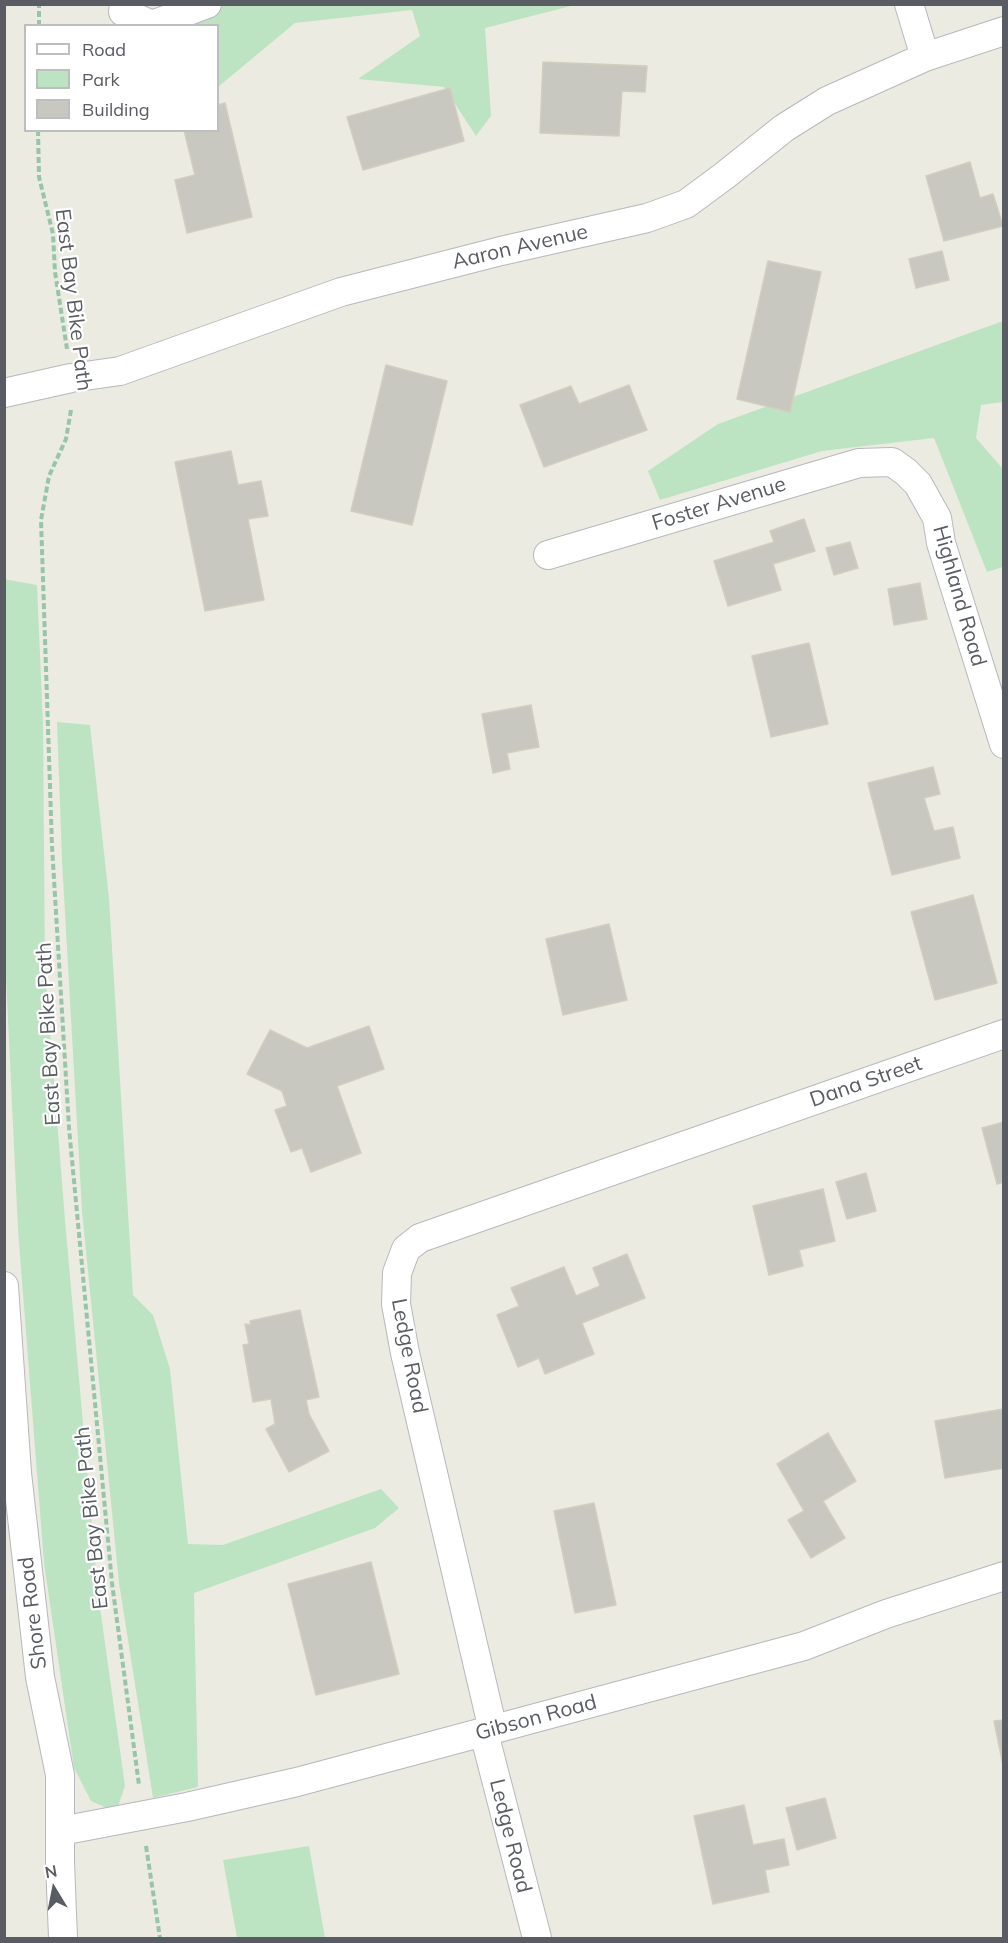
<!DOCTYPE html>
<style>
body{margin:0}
#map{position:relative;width:1008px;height:1943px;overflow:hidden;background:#ecebe1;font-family:Mulish,sans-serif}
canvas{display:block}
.frame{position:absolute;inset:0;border:6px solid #595c62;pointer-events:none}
.legend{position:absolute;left:24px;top:24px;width:195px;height:108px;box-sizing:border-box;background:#fff;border:2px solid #bdbec0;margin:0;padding:8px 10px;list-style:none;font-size:18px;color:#595c62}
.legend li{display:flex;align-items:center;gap:12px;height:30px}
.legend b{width:30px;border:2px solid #bdbec0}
.north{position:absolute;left:24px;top:1859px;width:60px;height:60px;-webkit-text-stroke:4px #fff;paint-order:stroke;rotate:350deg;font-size:16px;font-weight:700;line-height:24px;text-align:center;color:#595c62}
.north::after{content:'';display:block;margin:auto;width:21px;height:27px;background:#595c62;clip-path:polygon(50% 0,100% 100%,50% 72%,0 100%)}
</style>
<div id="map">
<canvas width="1008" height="1943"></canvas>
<div class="frame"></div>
<ul class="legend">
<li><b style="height:8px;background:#fff"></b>Road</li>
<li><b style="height:16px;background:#bde4c2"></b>Park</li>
<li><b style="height:16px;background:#c9c8c0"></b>Building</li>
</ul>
<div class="north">N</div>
</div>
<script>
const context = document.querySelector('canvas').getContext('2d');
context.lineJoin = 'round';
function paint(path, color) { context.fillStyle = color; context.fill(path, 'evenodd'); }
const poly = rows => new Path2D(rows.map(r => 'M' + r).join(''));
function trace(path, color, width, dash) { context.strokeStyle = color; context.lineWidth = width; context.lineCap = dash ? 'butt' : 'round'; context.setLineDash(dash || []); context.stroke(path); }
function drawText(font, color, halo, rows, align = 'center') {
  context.font = font + ' Mulish,sans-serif'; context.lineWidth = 4.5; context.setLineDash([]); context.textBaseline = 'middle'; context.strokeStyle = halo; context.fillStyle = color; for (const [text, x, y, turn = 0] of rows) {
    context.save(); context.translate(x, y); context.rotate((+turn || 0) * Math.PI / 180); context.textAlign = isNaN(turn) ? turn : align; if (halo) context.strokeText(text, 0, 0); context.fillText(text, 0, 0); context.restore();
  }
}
const green = poly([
 [193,5,575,5,485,28,491,116,476,136,444,87,358,79,420,36,412,10,295,23,218,87,218,26,196,25],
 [1003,321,1003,402,981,405,976,438,1003,469,1003,567,987,572,934,438,822,451,660,500,648,471,718,424],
 [4,579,37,585,43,723,45,969,65,1220,98,1593,125,1786,116,1812,91,1801,74,1768,44,1563,18,1230,4,937],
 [57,722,90,725,109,898,133,1295,153,1315,170,1369,188,1544,223,1545,381,1489,399,1508,375,1528,194,1593,198,1787,153,1798,119,1583,82,1211,62,861],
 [309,1846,325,1938,237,1938,223,1860]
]);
const building = poly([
 [543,62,647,66,645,92,622,91,619,136,540,133,543,62],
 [450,88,464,141,363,170,347,117,450,88],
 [225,103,252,217,187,233,175,180,195,175,184,130,218,130,218,105,225,103],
 [970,162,980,198,993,194,1003,226,944,241,926,176,970,162],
 [942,251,949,280,916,288,909,259,942,251],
 [768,261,821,272,790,412,737,399,768,261],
 [386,365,447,381,412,525,351,511,386,365],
 [629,385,647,430,544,467,520,405,571,386,579,404,629,385],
 [231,451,238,485,261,481,268,516,248,519,264,600,205,611,175,462,231,451],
 [804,519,815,551,773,564,781,590,728,606,714,561,774,542,770,531,804,519],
 [850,542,858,568,834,575,826,548,850,542],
 [920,583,927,619,894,625,888,589,920,583],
 [809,643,828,724,771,737,752,656,809,643],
 [531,705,539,747,507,753,510,769,493,773,482,714,531,705],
 [933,767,940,794,924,798,934,831,953,827,960,858,892,875,868,783,933,767],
 [973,895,997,983,935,1000,911,912,973,895],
 [609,924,627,1000,563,1015,546,939,609,924],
 [369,1026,384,1069,337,1086,361,1153,311,1172,302,1148,291,1152,275,1110,287,1106,282,1091,247,1074,270,1030,307,1048,369,1026],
 [1004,1122,1004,1182,997,1184,982,1128,1004,1122],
 [866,1173,876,1211,847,1219,836,1182,866,1173],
 [823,1189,835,1241,799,1250,803,1266,769,1275,753,1206,823,1189],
 [627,1254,645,1298,582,1323,594,1354,545,1374,539,1358,518,1367,497,1315,519,1306,511,1288,564,1267,576,1296,600,1286,593,1268,627,1254],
 [300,1310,319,1397,306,1400,309,1414,329,1451,289,1472,266,1429,275,1424,271,1399,253,1402,243,1345,249,1344,245,1324,251,1325,250,1321,300,1310],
 [1003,1409,1004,1468,945,1478,935,1421,1003,1409],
 [828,1433,856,1481,823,1501,845,1538,811,1558,788,1520,804,1511,777,1464,828,1433],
 [594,1503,616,1605,575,1613,554,1511,594,1503],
 [371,1562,399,1674,316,1695,288,1584,371,1562],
 [1004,1720,1004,1770,994,1721,1004,1720],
 [825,1798,836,1838,797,1850,786,1808,825,1798],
 [744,1805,753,1845,784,1839,789,1865,765,1870,769,1892,713,1904,694,1816,744,1805]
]);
const path = poly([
 [39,26,39,4],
 [38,130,39,177,53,234,55,272,67,349],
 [71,410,66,439,49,476,41,520,52,846,69,1128,112,1583,139,1785],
 [146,1846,160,1938]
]);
const street = poly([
 [124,4,123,12,152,25,207,4],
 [909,4,925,57],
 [4,393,71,378,120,371,341,292,501,251,647,218,686,204,724,176,784,128,827,101,925,57,1004,31],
 [548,555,859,463,892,462,906,472,918,484,937,518,941,543,1004,744],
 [4,1286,17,1473,40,1677,60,1775,60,1862,63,1938],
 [493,1730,405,1353,396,1304,397,1273,406,1249,420,1238,1004,1034],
 [484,1733,537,1938],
 [61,1831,187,1807,297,1782,804,1646,886,1614,1004,1576]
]);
const streetNames = [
 ["Aaron Avenue",520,247,-13],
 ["East Bay Bike Path",73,300,83],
 ["Foster Avenue",719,504,-17],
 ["Highland Road",959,596,74],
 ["East Bay Bike Path",49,1034,-93],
 ["Dana Street",866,1082,-19],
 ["Ledge Road",409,1356,79],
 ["East Bay Bike Path",92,1518,-96],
 ["Shore Road",33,1613,-97],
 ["Gibson Road",536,1718,-15],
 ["Ledge Road",510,1836,76]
];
paint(green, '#bde4c2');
paint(building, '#c9c8c0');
trace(building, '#d1cebf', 1.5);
trace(street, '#b6b8bd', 30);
trace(path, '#96c5a9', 4, [6, 3]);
trace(street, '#fff', 28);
drawText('21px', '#595c62', '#fff', streetNames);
</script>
